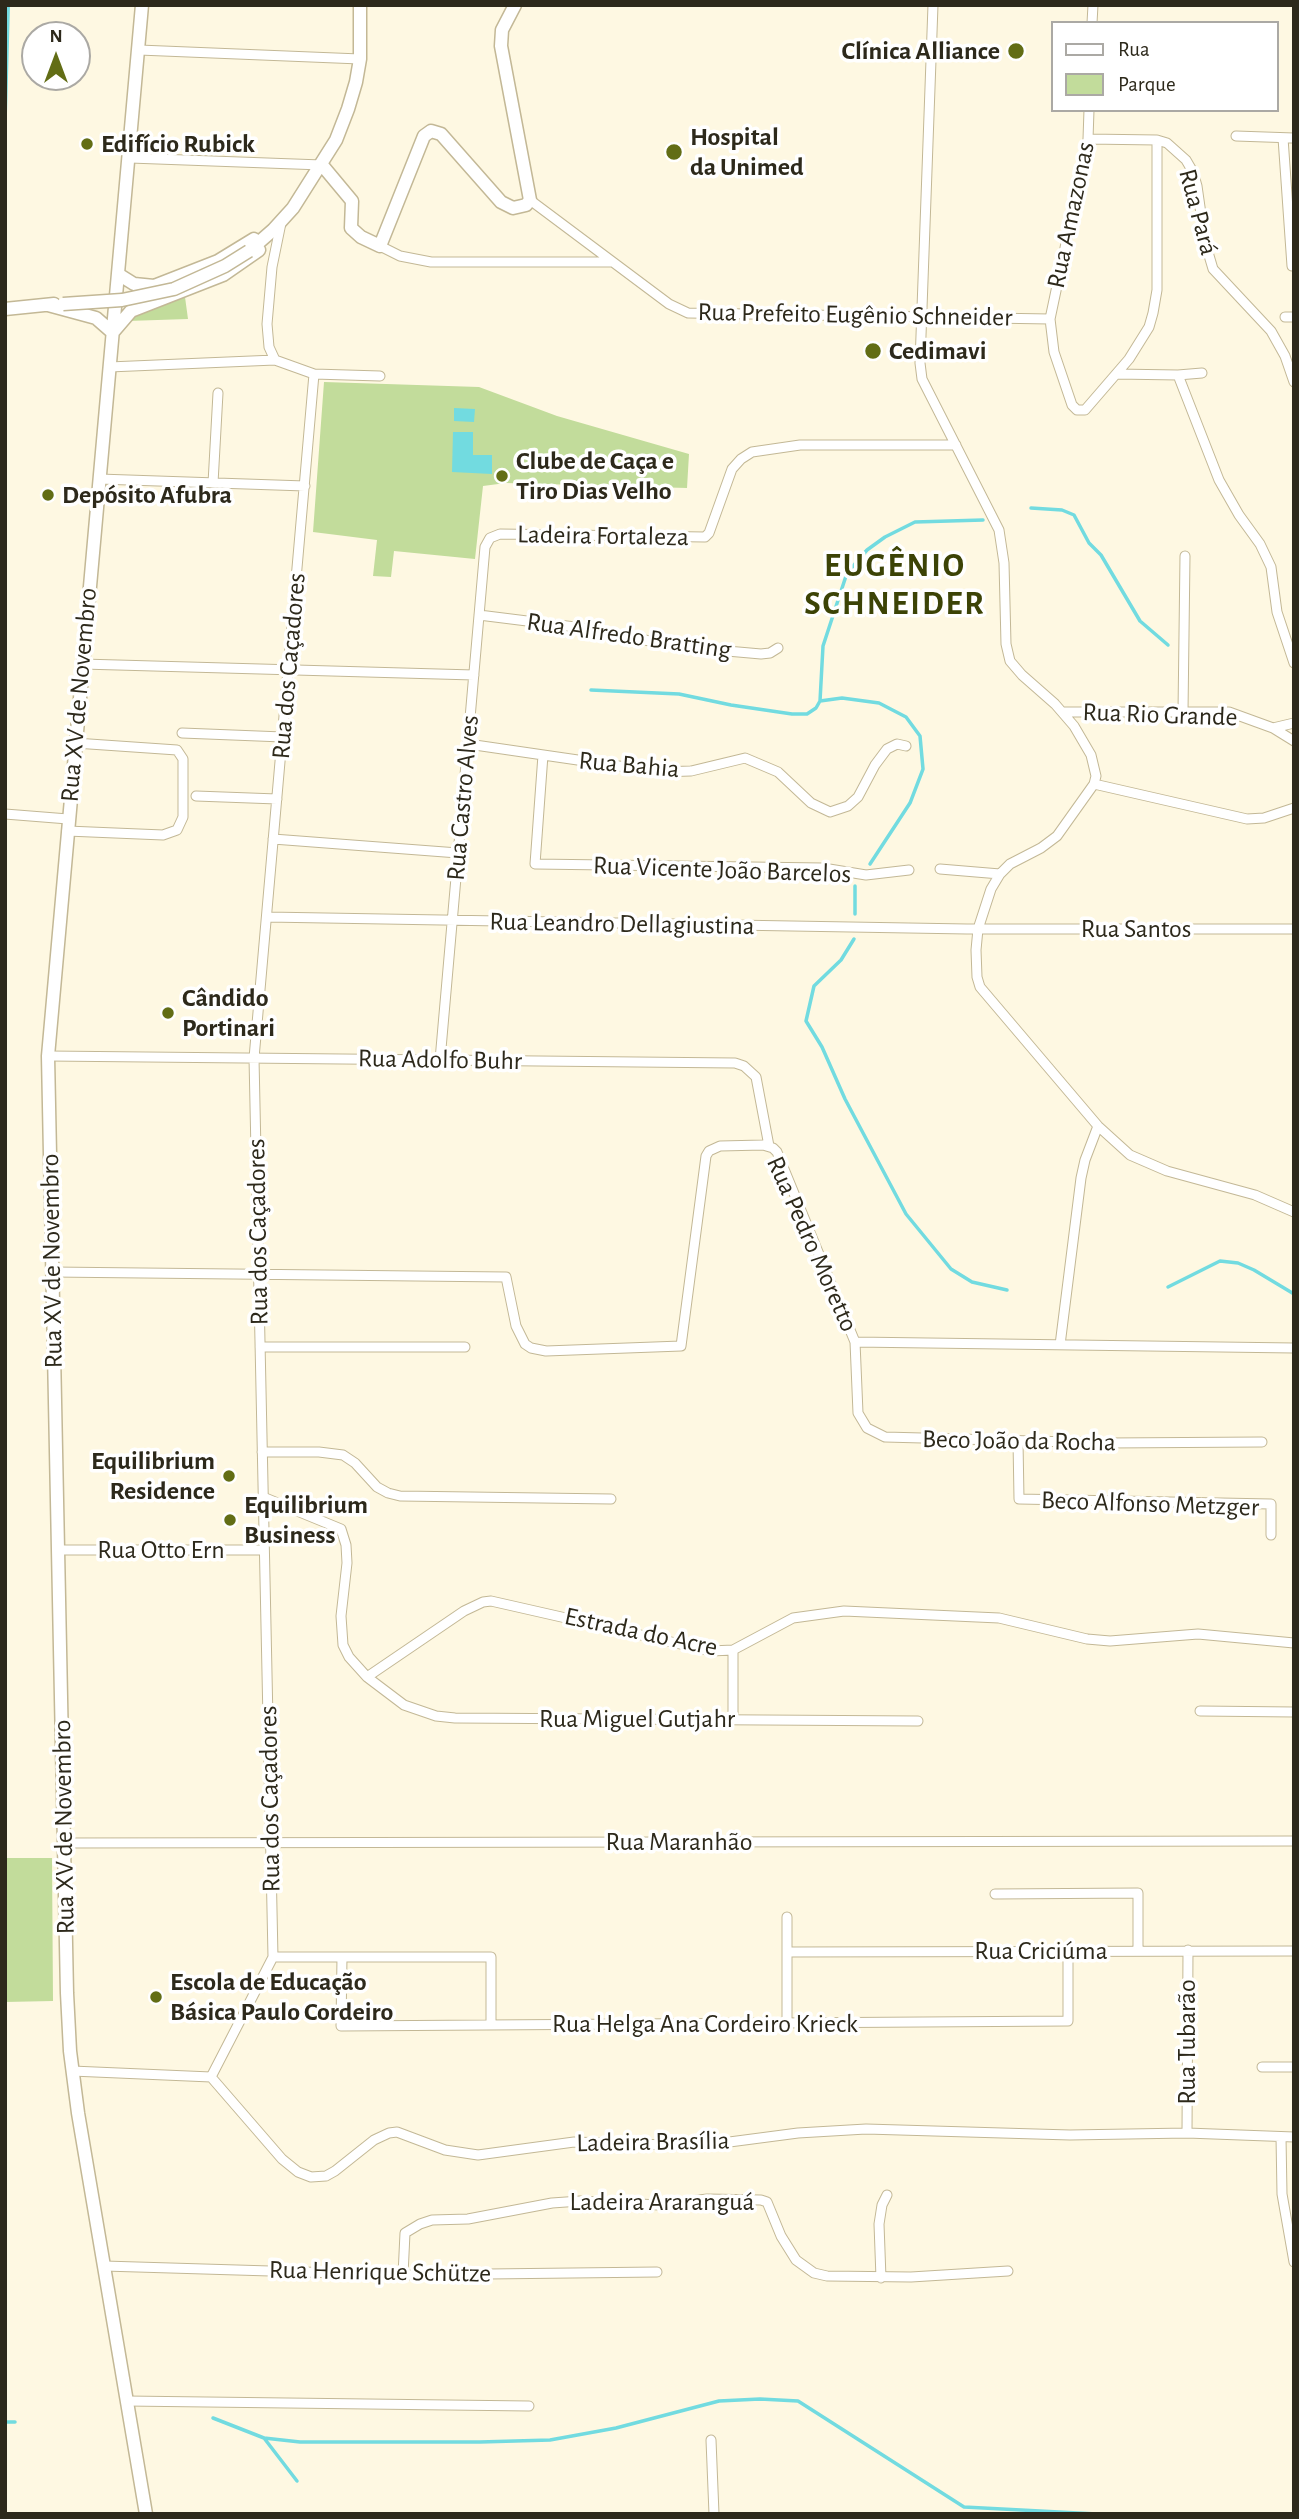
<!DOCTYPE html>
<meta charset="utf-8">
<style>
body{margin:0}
#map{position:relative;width:1299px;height:2519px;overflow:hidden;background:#fef8e2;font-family:"Alegreya Sans",sans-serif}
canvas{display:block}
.frame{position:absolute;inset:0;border:7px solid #2d291b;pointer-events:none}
.legend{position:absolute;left:1051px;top:21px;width:228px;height:91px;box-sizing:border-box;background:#fff;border:2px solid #aba9a4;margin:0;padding:9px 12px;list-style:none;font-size:21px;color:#2d291b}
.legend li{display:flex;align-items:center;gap:14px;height:35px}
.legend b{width:35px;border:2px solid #aba9a4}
.north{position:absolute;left:21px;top:21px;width:70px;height:70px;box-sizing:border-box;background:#fff;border:2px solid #aba9a4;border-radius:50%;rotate:0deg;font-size:19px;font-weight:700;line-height:28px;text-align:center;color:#2d291b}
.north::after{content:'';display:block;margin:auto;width:24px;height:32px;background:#626d15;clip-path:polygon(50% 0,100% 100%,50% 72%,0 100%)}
</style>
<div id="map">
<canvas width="1299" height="2519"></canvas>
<div class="frame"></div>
<ul class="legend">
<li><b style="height:9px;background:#fff"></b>Rua</li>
<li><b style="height:19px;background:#c2dc9b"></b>Parque</li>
</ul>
<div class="north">N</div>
</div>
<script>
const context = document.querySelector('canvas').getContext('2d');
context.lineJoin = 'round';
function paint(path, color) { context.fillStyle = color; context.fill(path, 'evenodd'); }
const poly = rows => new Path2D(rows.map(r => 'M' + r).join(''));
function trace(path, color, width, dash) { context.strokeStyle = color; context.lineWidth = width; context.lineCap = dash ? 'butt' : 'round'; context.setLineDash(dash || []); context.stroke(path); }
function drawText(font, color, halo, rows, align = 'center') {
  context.font = font + ' "Alegreya Sans",sans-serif'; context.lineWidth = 7; context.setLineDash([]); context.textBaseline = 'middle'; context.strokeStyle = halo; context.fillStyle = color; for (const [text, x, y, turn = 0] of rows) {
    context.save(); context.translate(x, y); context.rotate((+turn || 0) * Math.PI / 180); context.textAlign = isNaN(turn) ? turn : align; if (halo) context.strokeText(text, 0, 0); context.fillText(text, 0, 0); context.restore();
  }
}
const green = poly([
 [185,297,188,319,127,321,130,314],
 [324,382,479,387,557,416,689,454,687,488,506,483,483,486,475,559,394,551,391,577,373,576,377,540,313,532],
 [5,1858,52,1858,53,2001,5,2002]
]);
const water = poly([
 [5,5,10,5,5,185],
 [454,408,475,409,474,422,454,421],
 [453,432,473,432,473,455,492,455,492,474,452,472]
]);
const stream = poly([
 [1031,508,1062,510,1074,515,1089,543,1101,555,1140,621,1168,645],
 [591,690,679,694,731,705,792,714,807,714,816,708,820,701,823,646,847,573,867,550,885,537,915,522,983,520],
 [820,701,842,698,879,703,906,717,920,736,923,769,910,803,870,864],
 [855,886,855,914],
 [854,939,841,960,814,986,806,1021,822,1047,845,1099,906,1214,951,1269,972,1282,1007,1290],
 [1168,1287,1220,1261,1238,1263,1254,1270,1294,1294],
 [213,2418,264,2438,297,2481],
 [5,2422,15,2422],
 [264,2438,300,2442,480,2442,550,2440,616,2428,719,2401,760,2399,798,2401,964,2507,1097,2514]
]);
const street = poly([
 [933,5,920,363,922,379,999,530,1004,563,1006,644,1010,661,1022,675,1055,704,1074,726,1091,755,1096,776,1094,784,1057,836,1041,848,1010,864,1000,874,991,889,978,929,976,950,977,977,980,987,1098,1126,1130,1155,1167,1171,1255,1195,1294,1212],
 [1092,23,1093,5],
 [139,50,360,59],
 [1089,110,1088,139,1050,319,1054,352,1072,405,1077,410,1085,410,1129,359,1149,327,1153,313,1157,290,1157,140],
 [1236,136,1294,138],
 [1283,138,1292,266],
 [1088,139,1157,140,1167,143,1186,160,1193,172,1197,186,1205,242,1213,269,1271,331,1285,356,1294,382],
 [130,158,322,165],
 [530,200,669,304,688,313,1050,319],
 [380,246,400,256,431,262,612,262],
 [1285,317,1294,317],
 [275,360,269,347,267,324,272,267,281,223],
 [109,367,275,360,314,374,380,376],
 [1116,374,1178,375,1219,480,1239,515,1260,544,1271,567,1277,612,1294,663],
 [1178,375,1202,373],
 [99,479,305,486],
 [213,483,218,393],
 [479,615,575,627,682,647,761,654,770,653,778,648],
 [82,664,474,675],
 [1063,712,1229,712,1273,728,1294,741],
 [1183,712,1185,556],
 [1273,728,1294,723],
 [182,733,283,737],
 [468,744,660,772,691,771,745,758,778,772,811,803,830,812,848,806,858,797,875,765,887,749,897,744,906,746],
 [543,755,535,864,823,868,866,875,909,870],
 [1094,784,1247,819,1264,818,1294,808],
 [196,796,277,799],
 [5,814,68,819],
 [67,831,163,835,177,830,183,817,183,759,177,750,75,743],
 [273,839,458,853],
 [940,869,1000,874],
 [267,917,967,929,1294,929],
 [48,1056,735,1063,744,1066,756,1077,769,1146],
 [440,1060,485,547,490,538,500,534,705,537,709,533,732,469,741,459,752,452,800,445,956,445],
 [52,1272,506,1277,516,1326,525,1344,531,1348,546,1351,681,1346,706,1156,709,1151,720,1146,763,1145,773,1148,777,1152,855,1342,1294,1348],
 [855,1342,858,1413,867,1428,885,1437,1108,1443,1262,1442],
 [1060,1345,1081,1178,1085,1160,1098,1126],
 [260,1347,465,1347],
 [1018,1441,1019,1499,1271,1504,1271,1535],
 [262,1452,319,1452,343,1455,355,1463,377,1487,388,1493,400,1496,611,1499],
 [263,1497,341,1529,346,1545,347,1563,341,1616,343,1645,349,1657,367,1677,464,1611,483,1602,491,1601,711,1651,733,1650,793,1618,844,1611,999,1618,1087,1639,1110,1641,1198,1634,1294,1643],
 [58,1550,264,1550],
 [733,1650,733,1720],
 [367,1677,404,1705,436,1716,455,1718,918,1721],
 [1200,1711,1294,1712],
 [64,1843,1294,1841],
 [995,1894,1138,1893,1138,1950],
 [787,1917,787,2023],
 [787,1952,1294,1951],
 [273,1957,491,1957,491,2025],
 [342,1957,341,2026,1068,2021,1068,1951],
 [1262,2067,1294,2067],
 [72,2071,211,2077,282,2159,298,2172,311,2177,326,2176,335,2171,374,2140,389,2133,397,2132,445,2150,478,2155,574,2142,699,2146,798,2133,866,2129,1070,2135,1187,2133,1294,2137],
 [211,2077,273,1957,254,1058,314,374],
 [1187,2133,1188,1950],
 [1281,2137,1282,2194,1294,2262],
 [104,2266,403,2275,657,2272],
 [403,2275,405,2233,420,2224,432,2220,468,2219,552,2203,580,2201,659,2205,707,2199,761,2200,767,2202,781,2236,796,2260,814,2273,827,2276,911,2277,1008,2271],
 [881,2278,879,2224,882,2205,887,2195],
 [126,2401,529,2406],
 [711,2440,714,2514]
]);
const secondary = poly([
 [142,5,48,1056,67,1993,70,2051,78,2113,146,2514],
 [322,165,352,201,351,228,361,237,380,246,424,136,431,131,441,134,501,202,513,208,526,205,530,200,501,46,502,30,515,5],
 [249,251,273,230,293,208,336,140,348,109,356,82,360,59,360,5],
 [118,274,134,284,154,286,218,261,254,239],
 [48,305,96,318,112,332],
 [5,309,54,304],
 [113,332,131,311,223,275,259,250]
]);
const secondaryBridge = poly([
 [63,304,122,300,174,289,225,266,249,251]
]);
const markers = [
 [1016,51,9,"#626d15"],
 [87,144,7,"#626d15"],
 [674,152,9,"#626d15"],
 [873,351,9,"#626d15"],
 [502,476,7,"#626d15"],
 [48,495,7,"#626d15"],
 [168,1013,7,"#626d15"],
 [229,1476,7,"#626d15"],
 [230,1520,7,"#626d15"],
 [156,1997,7,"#626d15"]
];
const poiNames = [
 ["Clínica Alliance",1000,51,"right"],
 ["Hospital",690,137],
 ["da Unimed",690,167],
 ["Edifício Rubick",101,144],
 ["Cedimavi",889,351],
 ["Clube de Caça e",516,461],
 ["Tiro Dias Velho",516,491],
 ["Depósito Afubra",62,495],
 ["Cândido",182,998],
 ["Portinari",182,1028],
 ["Equilibrium",215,1461,"right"],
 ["Residence",215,1491,"right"],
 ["Equilibrium",244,1505],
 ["Business",244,1535],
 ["Escola de Educação",170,1982],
 ["Básica Paulo Cordeiro",170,2012]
];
const streetNames = [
 ["Rua Pará",1198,212,75],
 ["Rua Amazonas",1071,215,-78],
 ["Rua Prefeito Eugênio Schneider",855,315,1],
 ["Ladeira Fortaleza",603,536,1],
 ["Rua Alfredo Bratting",629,636,8],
 ["Rua dos Caçadores",289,666,-85],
 ["Rua XV de Novembro",79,695,-85],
 ["Rua Rio Grande",1160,715,2],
 ["Rua Bahia",629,765,5],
 ["Rua Castro Alves",463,798,-85],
 ["Rua Vicente João Barcelos",722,870,2],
 ["Rua Leandro Dellagiustina",622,924,1],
 ["Rua Santos",1136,929],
 ["Rua Adolfo Buhr",440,1060,1],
 ["Rua dos Caçadores",258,1232,-91],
 ["Rua Pedro Moretto",812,1244,66],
 ["Rua XV de Novembro",52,1261,-91],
 ["Beco João da Rocha",1019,1441,1],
 ["Beco Alfonso Metzger",1150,1504,2],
 ["Rua Otto Ern",161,1550],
 ["Estrada do Acre",641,1632,12],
 ["Rua Miguel Gutjahr",637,1719],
 ["Rua dos Caçadores",270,1799,-91],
 ["Rua XV de Novembro",64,1827,-91],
 ["Rua Maranhão",679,1842],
 ["Rua Criciúma",1041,1951],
 ["Rua Helga Ana Cordeiro Krieck",705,2024],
 ["Rua Tubarão",1187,2042,-90],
 ["Ladeira Brasília",653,2142,-1],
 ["Ladeira Araranguá",662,2202],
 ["Rua Henrique Schütze",380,2272,1]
];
const districtNames = [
 ["EUGÊNIO",895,566],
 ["SCHNEIDER",895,604]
];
paint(green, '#c2dc9b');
paint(water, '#72dbe0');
trace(stream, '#72dbe0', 3.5);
trace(street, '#c3b896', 11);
trace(secondary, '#c3b896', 15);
trace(street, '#fff', 9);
trace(secondary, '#fff', 12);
trace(secondaryBridge, '#c3b896', 15, []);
trace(secondaryBridge, '#fff', 12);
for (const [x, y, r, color] of markers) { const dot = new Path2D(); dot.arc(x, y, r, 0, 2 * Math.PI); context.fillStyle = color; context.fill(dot); trace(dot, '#fff', 2.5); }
drawText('bold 26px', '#2d291b', '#fff', poiNames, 'left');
drawText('26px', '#2d291b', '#fff', streetNames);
context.letterSpacing = '2px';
drawText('bold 33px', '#3c4306', '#fff', districtNames);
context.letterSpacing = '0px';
</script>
